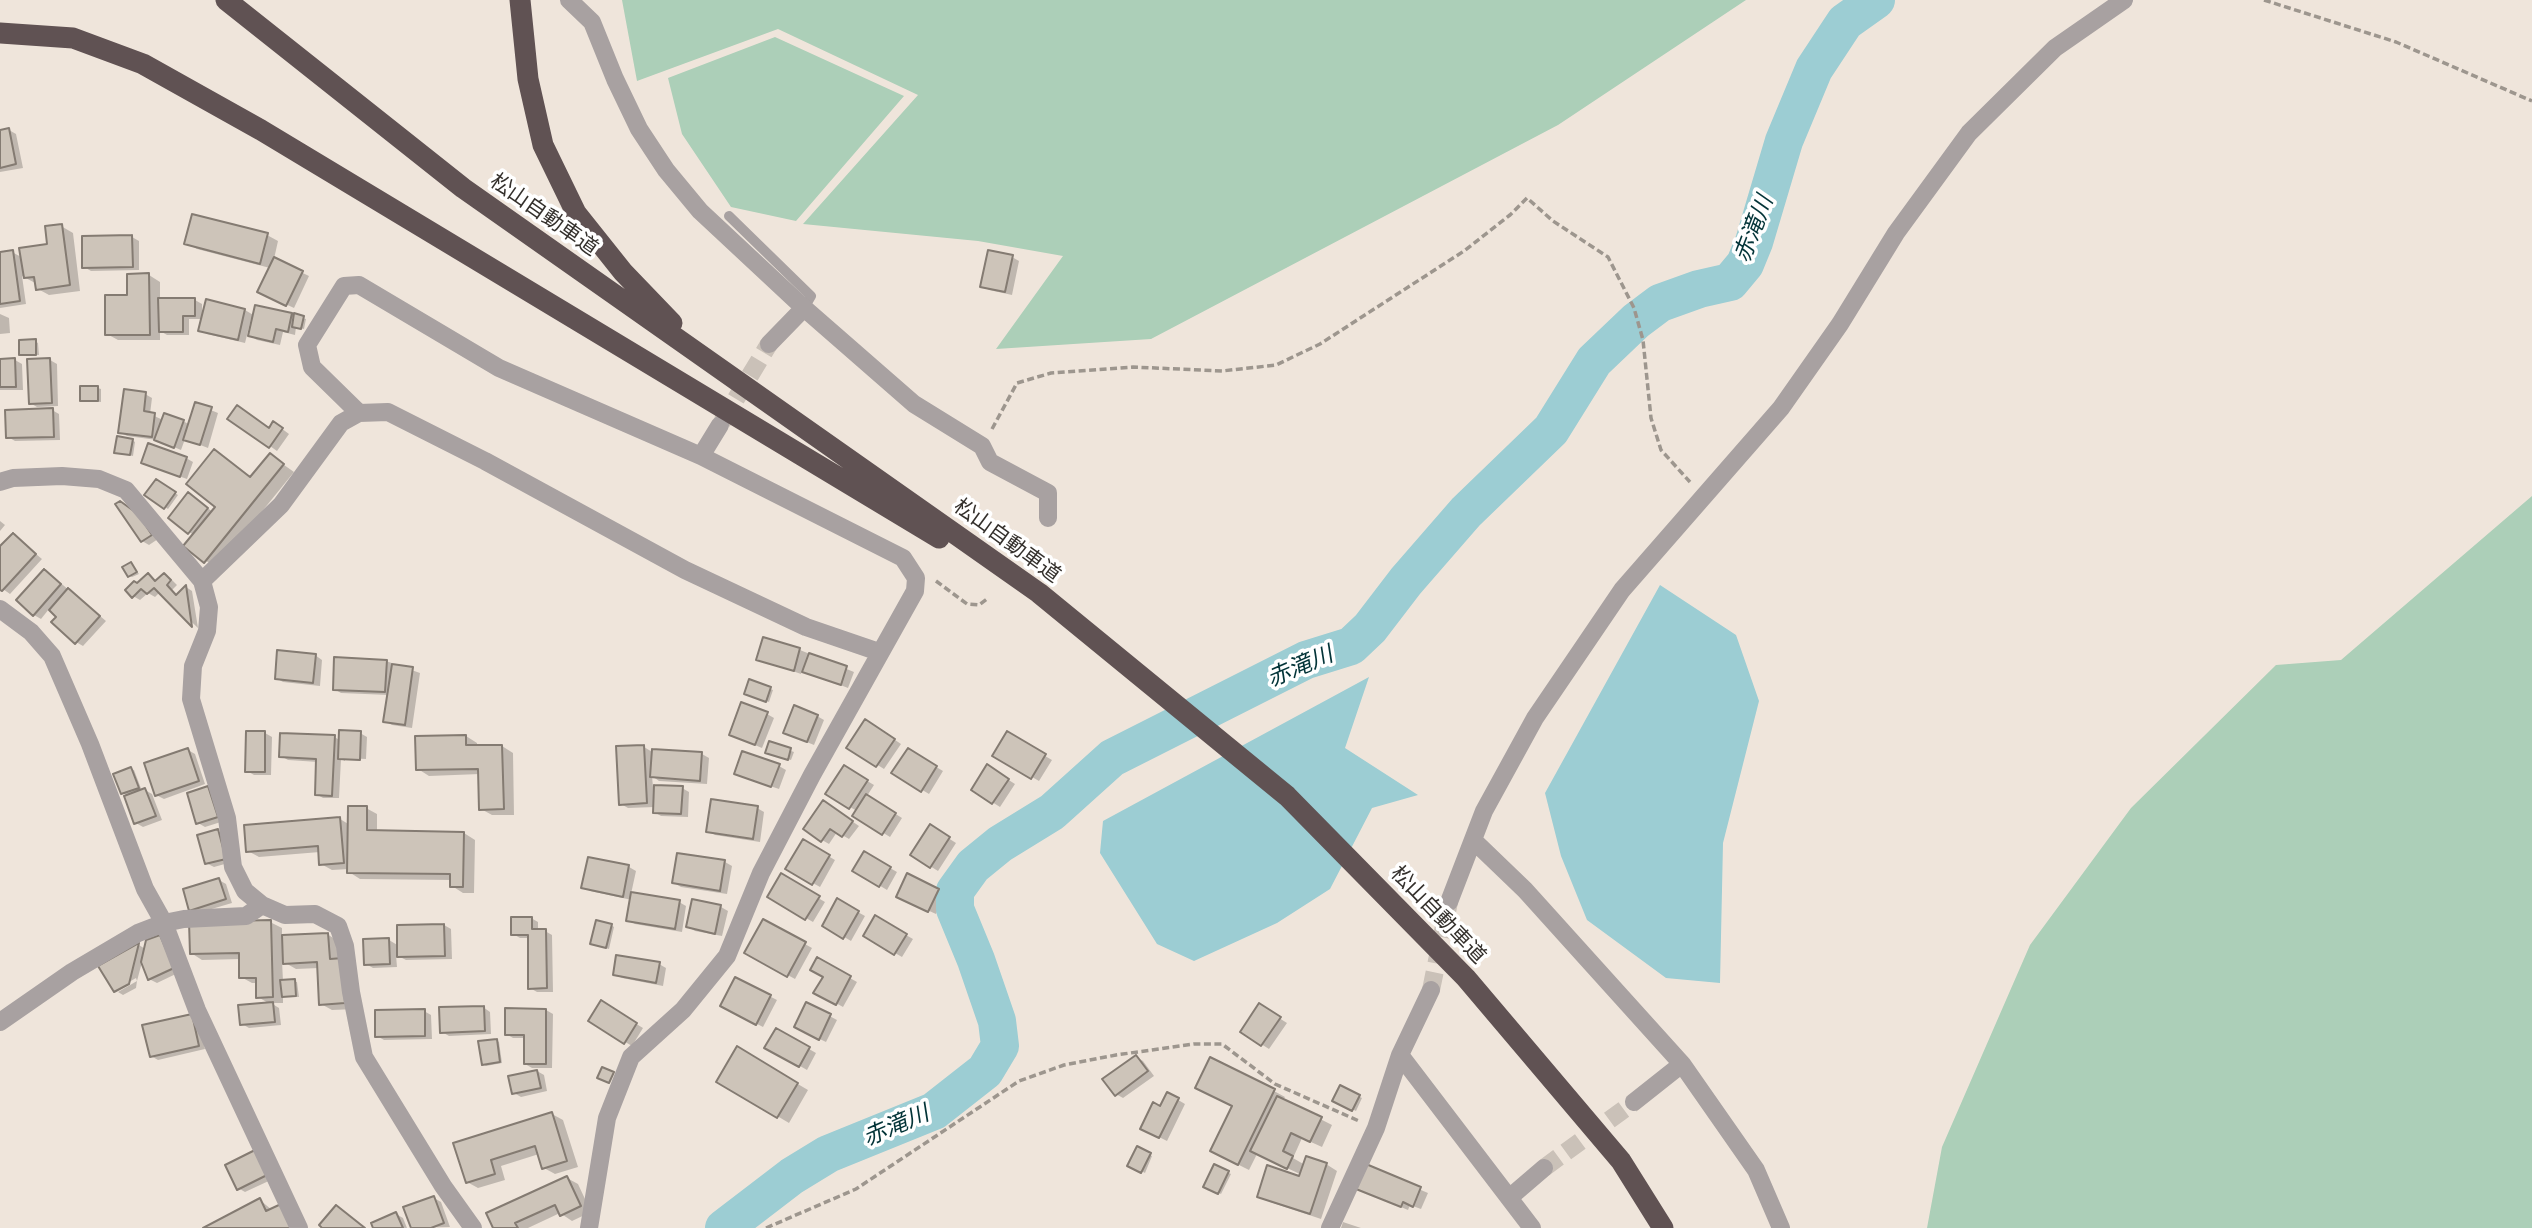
<!DOCTYPE html>
<meta charset="utf-8">
<style>
body{margin:0}
canvas{display:block;background:#efe5db}
</style>
<canvas width="2532" height="1228"></canvas>
<script>
const context = document.querySelector('canvas').getContext('2d');
context.lineJoin = 'round';
function paint(path, color) { context.fillStyle = color; context.fill(path, 'evenodd'); }
const poly = rows => new Path2D(rows.map(r => 'M' + r).join(''));
function trace(path, color, width, dash) { context.strokeStyle = color; context.lineWidth = width; context.lineCap = dash ? 'butt' : 'round'; context.setLineDash(dash || []); context.stroke(path); }
function drawText(font, color, halo, rows, align = 'center') {
  context.font = font + ' Cabin,"Noto Sans JP",sans-serif'; context.lineWidth = 7; context.setLineDash([]); context.textBaseline = 'middle'; context.strokeStyle = halo; context.fillStyle = color; for (const [text, x, y, turn = 0] of rows) {
    context.save(); context.translate(x, y); context.rotate((+turn || 0) * Math.PI / 180); context.textAlign = isNaN(turn) ? turn : align; if (halo) context.strokeText(text, 0, 0); context.fillText(text, 0, 0); context.restore();
  }
}
const green = poly([
 [622,0,1746,0,1558,125,1151,339,996,349,1063,256,978,241,803,224,918,95,778,29,637,81],
 [775,37,904,96,796,221,731,207,682,134,668,78],
 [2532,496,2532,1228,1927,1228,1942,1147,2030,945,2131,808,2276,665,2341,660]
]);
const water = poly([
 [1660,585,1736,635,1759,701,1723,843,1720,983,1666,978,1587,920,1561,856,1545,793],
 [1369,677,1345,748,1418,795,1372,808,1330,889,1277,923,1194,961,1157,944,1100,853,1103,821]
]);
const shadow = poly([
 [9,130,16,134,23,168,0,172,0,131],
 [61,226,73,233,80,291,49,295,38,289,37,284,22,276,26,304,0,308,0,254,12,252,23,258,49,246],
 [267,235,278,241,274,259,309,276,294,308,266,295,270,268,197,249,186,243],
 [132,237,139,241,139,270,91,271,84,267],
 [1012,257,1019,261,1012,295,989,290,982,286],
 [149,275,160,282,160,300,195,300,202,304,202,317,245,310,255,316,291,314,306,319,304,329,296,327,295,335,283,332,280,345,257,340,250,336,254,319,251,319,245,343,207,334,200,330,203,319,189,319,189,335,167,335,160,331,160,340,118,340,107,334,129,297],
 [0,314,9,318,10,333,0,334],
 [35,341,38,343,39,355,21,354],
 [0,360,15,360,22,364,23,390,0,390],
 [50,360,57,364,58,406,37,407,30,403],
 [98,388,101,389,101,402,82,400],
 [145,394,152,398,150,414,163,420,183,421,190,425,196,404,218,413,208,448,185,439,181,450,157,440,127,436,120,432],
 [52,410,59,414,60,440,15,441,8,437],
 [230,418,270,429,281,428,289,434,277,451],
 [132,440,135,442,133,456,116,452],
 [215,451,252,478,270,455,294,472,216,568,186,546,194,535,189,532,195,499,213,512,217,507],
 [186,458,193,462,187,479,150,466],
 [156,481,178,495,168,509,147,495],
 [145,520,158,539,149,545,142,541],
 [0,521,5,525,0,531],
 [13,535,42,559,10,594,0,587,0,549],
 [131,564,139,574,132,577,129,576],
 [51,575,106,621,83,646,76,642,59,616,49,609,41,619,34,615],
 [148,575,157,581,164,575,171,579,177,585,172,590,178,595,186,587,192,591,198,628,160,592,155,597,148,593,140,600,133,596,138,585],
 [764,639,800,650,854,672,848,688,802,670,801,674,758,659],
 [315,655,322,660,320,686,283,682,276,678],
 [386,661,420,673,412,728,392,725,385,721,389,695,341,693,334,689],
 [750,681,773,690,769,702,749,695],
 [767,714,774,718,762,748,731,735],
 [817,716,824,720,814,745,792,736],
 [873,725,901,744,884,769,849,747],
 [248,732,265,733,272,737,271,775,254,775,247,771],
 [360,733,367,737,366,759,345,758,345,761,341,759,339,798,323,798,316,794,318,762,288,760,281,756,334,737,340,740],
 [1007,734,1052,760,1039,781,994,755],
 [466,736,477,743,477,747,502,746,513,753,514,815,492,815,481,809,480,774,429,776,418,769],
 [770,744,794,752,791,760,770,754],
 [644,747,654,753,702,754,709,758,707,784,659,781,652,776,653,787,682,788,689,792,688,817,661,816,654,812,655,807,628,808,621,804],
 [188,750,195,754,205,784,164,799,156,795],
 [908,750,943,771,929,794,894,773],
 [779,766,786,770,779,789,743,777],
 [844,767,874,785,867,796,902,818,890,837,854,815,857,811,827,794],
 [988,767,1015,784,1000,807,973,790],
 [131,769,134,770,142,791,145,790,152,794,162,820,143,827,136,823,128,796,123,793],
 [208,788,215,792,224,821,205,827,198,823],
 [830,806,859,826,849,839,837,832,829,844,822,840],
 [366,808,377,814,377,832,464,833,475,840,474,893,463,893,452,886,452,880,360,879,349,872,349,869,332,870,321,864,320,852,259,857,248,851,340,819,350,825],
 [757,808,764,812,760,842,715,835,708,831],
 [931,827,956,843,938,871,912,855],
 [217,831,225,835,232,862,214,867,206,863],
 [804,842,835,860,820,887,788,869],
 [864,853,897,872,887,890,854,870],
 [725,862,732,866,727,894,681,887,674,883],
 [629,867,636,871,631,894,679,902,686,906,682,932,635,924,628,920,632,900,590,891,583,887],
 [781,876,825,902,813,922,769,897],
 [908,876,945,894,936,914,905,900],
 [219,880,226,884,232,903,198,913,191,909],
 [838,901,865,916,851,941,824,925],
 [721,907,728,911,722,936,695,931,688,927],
 [531,918,538,922,538,931,545,931,552,935,553,992,537,992,530,988,529,938,520,938,513,934],
 [876,918,913,939,902,957,865,936],
 [764,921,812,948,795,979,747,953],
 [270,922,282,928,282,937,327,934,338,941,356,1009,332,1010,321,1004,319,968,296,969,282,961,283,981,297,982,299,997,283,996,283,1003,271,1003,279,1008,281,1025,249,1028,242,1024,270,1004,258,997,257,983,252,983,241,977,241,959,202,960,191,953],
 [444,925,451,929,452,959,406,960,396,955,397,967,373,968,366,964,389,940,399,946],
 [611,925,614,927,609,949,595,945],
 [139,945,180,972,157,983,149,979,142,962,137,981,136,978,117,989,117,992,101,967],
 [818,960,857,982,843,1007,816,992,825,976],
 [659,964,666,968,663,986,622,978,615,974],
 [736,979,777,1000,763,1027,722,1006],
 [137,981,136,988,123,995,118,992],
 [602,1003,643,1028,632,1046,590,1021],
 [807,1004,837,1020,826,1042,803,1031],
 [1260,1006,1287,1023,1269,1049,1242,1032],
 [483,1007,490,1012,491,1034,449,1036,442,1032],
 [546,1010,553,1014,552,1068,532,1068,525,1064,526,1038,513,1038,506,1034],
 [424,1011,431,1015,432,1039,384,1040,377,1036],
 [198,1020,205,1049,158,1060,151,1056],
 [776,1030,816,1053,807,1070,767,1047],
 [496,1040,499,1042,502,1063,486,1066,483,1064],
 [738,1049,808,1090,789,1123,718,1081],
 [1136,1057,1143,1061,1154,1076,1123,1098,1116,1094],
 [537,1071,544,1075,547,1091,521,1097,514,1093],
 [1341,1087,1362,1098,1356,1111,1334,1100],
 [1274,1091,1285,1097,1283,1100,1332,1125,1322,1147,1302,1138,1293,1158,1305,1165,1326,1164,1337,1171,1321,1219,1270,1202,1259,1196,1301,1178,1302,1175,1257,1154,1249,1170,1223,1157],
 [1168,1094,1185,1104,1167,1141,1149,1132],
 [552,1114,563,1120,578,1167,555,1174,544,1168,539,1154,501,1166,505,1180,478,1188,467,1182,455,1144],
 [1138,1149,1152,1156,1145,1173,1130,1165],
 [255,1152,273,1179,245,1192,238,1188],
 [1215,1166,1231,1174,1221,1194,1206,1186],
 [1367,1167,1428,1193,1421,1209,1410,1205,1408,1210,1365,1192],
 [567,1178,578,1184,591,1212,572,1221,560,1213,528,1228,495,1228],
 [434,1198,441,1202,450,1227,413,1228],
 [260,1200,272,1210,207,1228],
 [396,1214,403,1218,407,1228,375,1228],
 [1343,1222,1361,1228,1341,1228]
]);
const river = poly([
 [724,1228,792,1176,828,1154,934,1111,985,1071,1000,1046,997,1021,976,960,955,909,955,891,973,866,1000,844,1052,812,1112,758,1306,660,1351,646,1370,628,1406,581,1466,512,1551,430,1594,361,1636,321,1660,303,1699,289,1730,282,1745,264,1754,242,1784,141,1814,69,1845,22,1876,0]
]);
const building = poly([
 [9,128,16,164,0,168,0,130,9,128],
 [192,214,268,233,260,264,184,244,192,214],
 [62,224,70,285,36,290,34,277,24,278,19,248,47,244,45,226,62,224],
 [132,235,133,267,82,268,82,236,132,235],
 [13,250,20,301,0,304,0,252,13,250],
 [988,250,1013,255,1005,292,980,287,988,250],
 [274,257,303,271,286,306,257,292,274,257],
 [149,273,150,335,105,335,105,295,127,295,127,274,149,273],
 [158,298,195,298,195,316,183,316,183,332,159,332,158,298],
 [206,299,245,309,238,340,198,331,206,299],
 [255,305,292,313,288,332,276,329,273,342,248,336,255,305],
 [294,313,304,316,301,329,292,327,294,313],
 [36,339,36,355,19,355,19,340,36,339],
 [15,358,16,387,0,387,0,359,15,358],
 [50,358,52,403,29,404,27,359,50,358],
 [80,386,98,386,98,401,80,401,80,386],
 [124,389,146,392,144,411,155,413,152,437,118,433,124,389],
 [195,402,212,407,200,445,183,440,195,402],
 [237,405,269,428,273,421,283,428,269,448,227,419,237,405],
 [53,408,54,437,6,438,5,410,53,408],
 [164,413,184,420,174,448,154,440,164,413],
 [117,436,133,439,130,455,114,453,117,436],
 [148,443,187,457,180,477,141,463,148,443],
 [214,449,250,477,270,453,284,464,204,563,183,546,215,507,186,484,214,449],
 [156,479,176,492,164,509,144,495,156,479],
 [188,492,208,508,188,534,168,518,188,492],
 [120,501,138,514,152,535,141,542,115,504,120,501],
 [13,533,36,554,2,591,0,590,0,546,13,533],
 [131,562,137,572,128,577,122,567,131,562],
 [44,569,61,584,33,616,16,600,44,569],
 [148,573,155,581,164,573,171,580,167,585,176,595,186,585,192,627,154,588,147,594,141,589,132,598,125,590,134,581,137,583,148,573],
 [68,588,100,616,75,644,51,622,56,617,49,610,68,588],
 [763,637,800,648,794,671,756,660,763,637],
 [277,650,316,654,313,683,275,679,277,650],
 [809,653,847,666,841,685,802,672,809,653],
 [334,657,387,660,385,692,333,690,334,657],
 [392,664,413,667,405,725,383,722,392,664],
 [749,679,771,687,766,702,744,694,749,679],
 [741,702,768,712,755,745,729,735,741,702],
 [794,705,818,715,807,742,783,733,794,705],
 [865,719,895,739,876,767,846,748,865,719],
 [339,730,361,731,360,760,338,759,339,730],
 [246,731,265,731,265,772,245,772,246,731],
 [1007,731,1046,754,1031,779,992,756,1007,731],
 [280,733,335,735,332,796,315,795,316,759,279,757,280,733],
 [466,735,466,745,502,745,504,809,479,810,478,769,416,770,415,736,466,735],
 [769,741,791,748,788,760,765,753,769,741],
 [644,745,647,803,619,805,616,746,644,745],
 [188,748,199,781,155,796,144,763,188,748],
 [908,748,937,766,921,792,891,773,908,748],
 [652,749,702,752,700,781,650,777,652,749],
 [742,751,780,764,771,787,734,774,742,751],
 [987,764,1009,779,992,804,971,790,987,764],
 [844,765,868,780,849,809,825,794,844,765],
 [131,767,139,788,121,794,113,774,131,767],
 [654,785,683,786,681,814,653,813,654,785],
 [208,786,218,817,196,824,187,793,208,786],
 [145,788,156,816,134,824,124,796,145,788],
 [866,794,896,813,882,835,852,816,866,794],
 [711,799,758,806,753,839,706,832,711,799],
 [823,800,853,821,842,837,830,829,821,842,803,829,823,800],
 [348,806,367,806,367,830,464,832,463,887,450,887,450,874,347,873,348,806],
 [340,817,344,863,319,865,318,846,246,852,244,825,340,817],
 [930,824,950,837,930,868,910,855,930,824],
 [218,829,226,859,205,864,197,835,218,829],
 [803,839,830,855,812,885,785,869,803,839],
 [864,851,891,867,879,887,852,871,864,851],
 [677,853,725,860,720,891,672,883,677,853],
 [588,857,629,865,623,897,581,888,588,857],
 [781,873,820,896,805,920,767,897,781,873],
 [907,873,939,889,928,912,896,897,907,873],
 [219,878,226,899,189,911,183,889,219,878],
 [631,892,680,900,675,929,626,921,631,892],
 [837,898,859,911,843,939,822,926,837,898],
 [692,899,721,905,715,934,686,927,692,899],
 [875,915,907,934,894,955,863,936,875,915],
 [511,917,532,917,532,929,546,929,547,988,528,989,528,935,511,935,511,917],
 [763,919,806,942,787,977,744,953,763,919],
 [271,920,273,997,256,998,256,978,239,978,239,953,190,954,189,922,271,920],
 [596,920,612,924,606,948,590,944,596,920],
 [444,924,445,956,397,957,397,925,444,924],
 [328,933,330,959,343,958,345,1003,319,1005,317,962,283,964,282,935,328,933],
 [160,935,174,968,148,980,141,962,146,940,160,935],
 [389,938,390,964,364,965,363,939,389,938],
 [139,943,129,984,114,992,98,966,139,943],
 [616,955,660,962,656,983,613,975,616,955],
 [817,957,851,976,836,1005,813,993,823,977,810,970,817,957],
 [735,977,771,995,756,1025,720,1006,735,977],
 [295,979,296,996,282,997,280,980,295,979],
 [601,1000,637,1023,624,1044,588,1021,601,1000],
 [273,1002,275,1022,240,1025,238,1005,273,1002],
 [806,1002,831,1014,819,1040,794,1027,806,1002],
 [1259,1003,1281,1017,1261,1046,1240,1032,1259,1003],
 [484,1006,485,1031,440,1033,439,1007,484,1006],
 [505,1008,546,1009,546,1064,524,1064,524,1035,505,1035,505,1008],
 [425,1009,425,1036,375,1037,375,1010,425,1009],
 [192,1014,199,1046,150,1057,142,1025,192,1014],
 [776,1028,810,1047,799,1067,764,1048,776,1028],
 [497,1039,500,1062,482,1065,478,1041,497,1039],
 [737,1046,798,1083,777,1118,716,1082,737,1046],
 [1136,1055,1148,1071,1115,1096,1102,1079,1136,1055],
 [1210,1057,1275,1089,1238,1165,1210,1151,1232,1106,1195,1088,1210,1057],
 [602,1067,614,1072,609,1083,597,1078,602,1067],
 [537,1070,541,1088,512,1094,508,1076,537,1070],
 [1340,1085,1360,1095,1352,1111,1332,1101,1340,1085],
 [1167,1092,1179,1098,1159,1138,1140,1129,1153,1102,1160,1106,1167,1092],
 [1277,1096,1322,1117,1310,1142,1291,1133,1283,1151,1293,1156,1287,1169,1250,1151,1277,1096],
 [552,1112,567,1161,542,1169,535,1146,491,1160,495,1174,466,1183,453,1143,552,1112],
 [1137,1146,1151,1153,1141,1173,1127,1166,1137,1146],
 [255,1150,267,1175,237,1190,225,1165,255,1150],
 [1306,1156,1327,1163,1310,1214,1257,1197,1267,1165,1299,1176,1306,1156],
 [1214,1164,1229,1171,1218,1194,1203,1187,1214,1164],
 [1366,1164,1421,1187,1413,1207,1403,1202,1401,1207,1356,1189,1366,1164],
 [567,1176,581,1206,560,1216,555,1205,515,1223,518,1228,493,1228,486,1213,567,1176],
 [434,1196,444,1223,431,1228,411,1228,403,1207,434,1196],
 [260,1198,266,1211,281,1204,293,1228,203,1228,260,1198],
 [336,1205,365,1228,322,1228,319,1225,336,1205],
 [396,1212,403,1228,373,1228,371,1223,396,1212]
]);
const streetTunnel = poly([
 [722,422,769,344],
 [1431,990,1449,902],
 [1544,1168,1634,1102]
]);
const path = poly([
 [2264,0,2396,42,2532,101],
 [992,429,1017,383,1051,373,1133,367,1222,371,1276,365,1320,344,1464,251,1510,215,1527,198,1553,221,1608,257,1634,308,1643,340,1651,418,1661,450,1690,482],
 [936,581,967,604,979,605,987,599],
 [766,1228,856,1189,1019,1081,1064,1065,1116,1055,1194,1044,1222,1044,1275,1084,1359,1121]
]);
const lane = poly([
 [729,216,811,296,804,308]
]);
const street = poly([
 [569,0,592,22,615,79,639,129,666,170,700,211,804,308,914,404,982,446,990,462,1048,493,1048,518],
 [769,344,804,308],
 [359,413,312,367,307,345,344,286,359,285,499,368,701,456,903,558,916,578,915,591,812,775,761,873,727,956,683,1010,631,1057,607,1118,589,1228],
 [701,456,720,425],
 [0,482,13,478,62,476,99,479,126,490,202,581,209,607,207,631,193,666,191,699,227,818,233,867,245,891,262,905,285,915,315,914,338,926,345,946,351,992,364,1057,443,1186,473,1228],
 [202,581,281,505,341,423,359,413,388,412,485,461,685,570,806,627,879,652],
 [0,609,31,632,52,656,90,744,145,889,164,923,197,1010,299,1228],
 [1473,840,1525,890,1682,1064,1634,1102],
 [1449,902,1484,811,1535,718,1622,590,1781,408,1840,324,1896,233,1969,133,2055,48,2124,0],
 [0,1022,72,972,138,933,164,923,184,919,246,916,262,905],
 [1400,1055,1532,1228],
 [1682,1064,1756,1170,1781,1228],
 [1509,1198,1544,1168],
 [1330,1228,1376,1128,1400,1055,1431,990]
]);
const highway = poly([
 [226,0,463,188,1039,593,1287,796,1466,978,1621,1161,1663,1228],
 [520,0,528,79,543,145,576,213,623,272,672,323],
 [0,33,73,38,143,64,261,130,939,538]
]);
const streetNames = [
 ["松山自動車道",544,215,35],
 ["松山自動車道",1007,541,36],
 ["松山自動車道",1438,915,46]
];
const waterNames = [
 ["赤滝川",1754,229,-69],
 ["赤滝川",1300,667,-23],
 ["赤滝川",896,1126,-23]
];
paint(green, '#accfb8');
paint(water, '#9ccdd3');
paint(shadow, '#0003');
trace(river, '#9ccdd3', 38);
paint(building, '#cdc4b9');
trace(building, '#847b72', 2);
trace(streetTunnel, '#cac1b8', 18, [18, 9]);
trace(path, '#9d968e', 3.5, [7, 3.5]);
trace(lane, '#a8a1a1', 10);
trace(street, '#a8a1a1', 18);
trace(highway, '#605253', 21);
drawText('21px', '#34302c', '#fff', streetNames);
drawText('italic 23px', '#033438', '#fff', waterNames);
</script>
